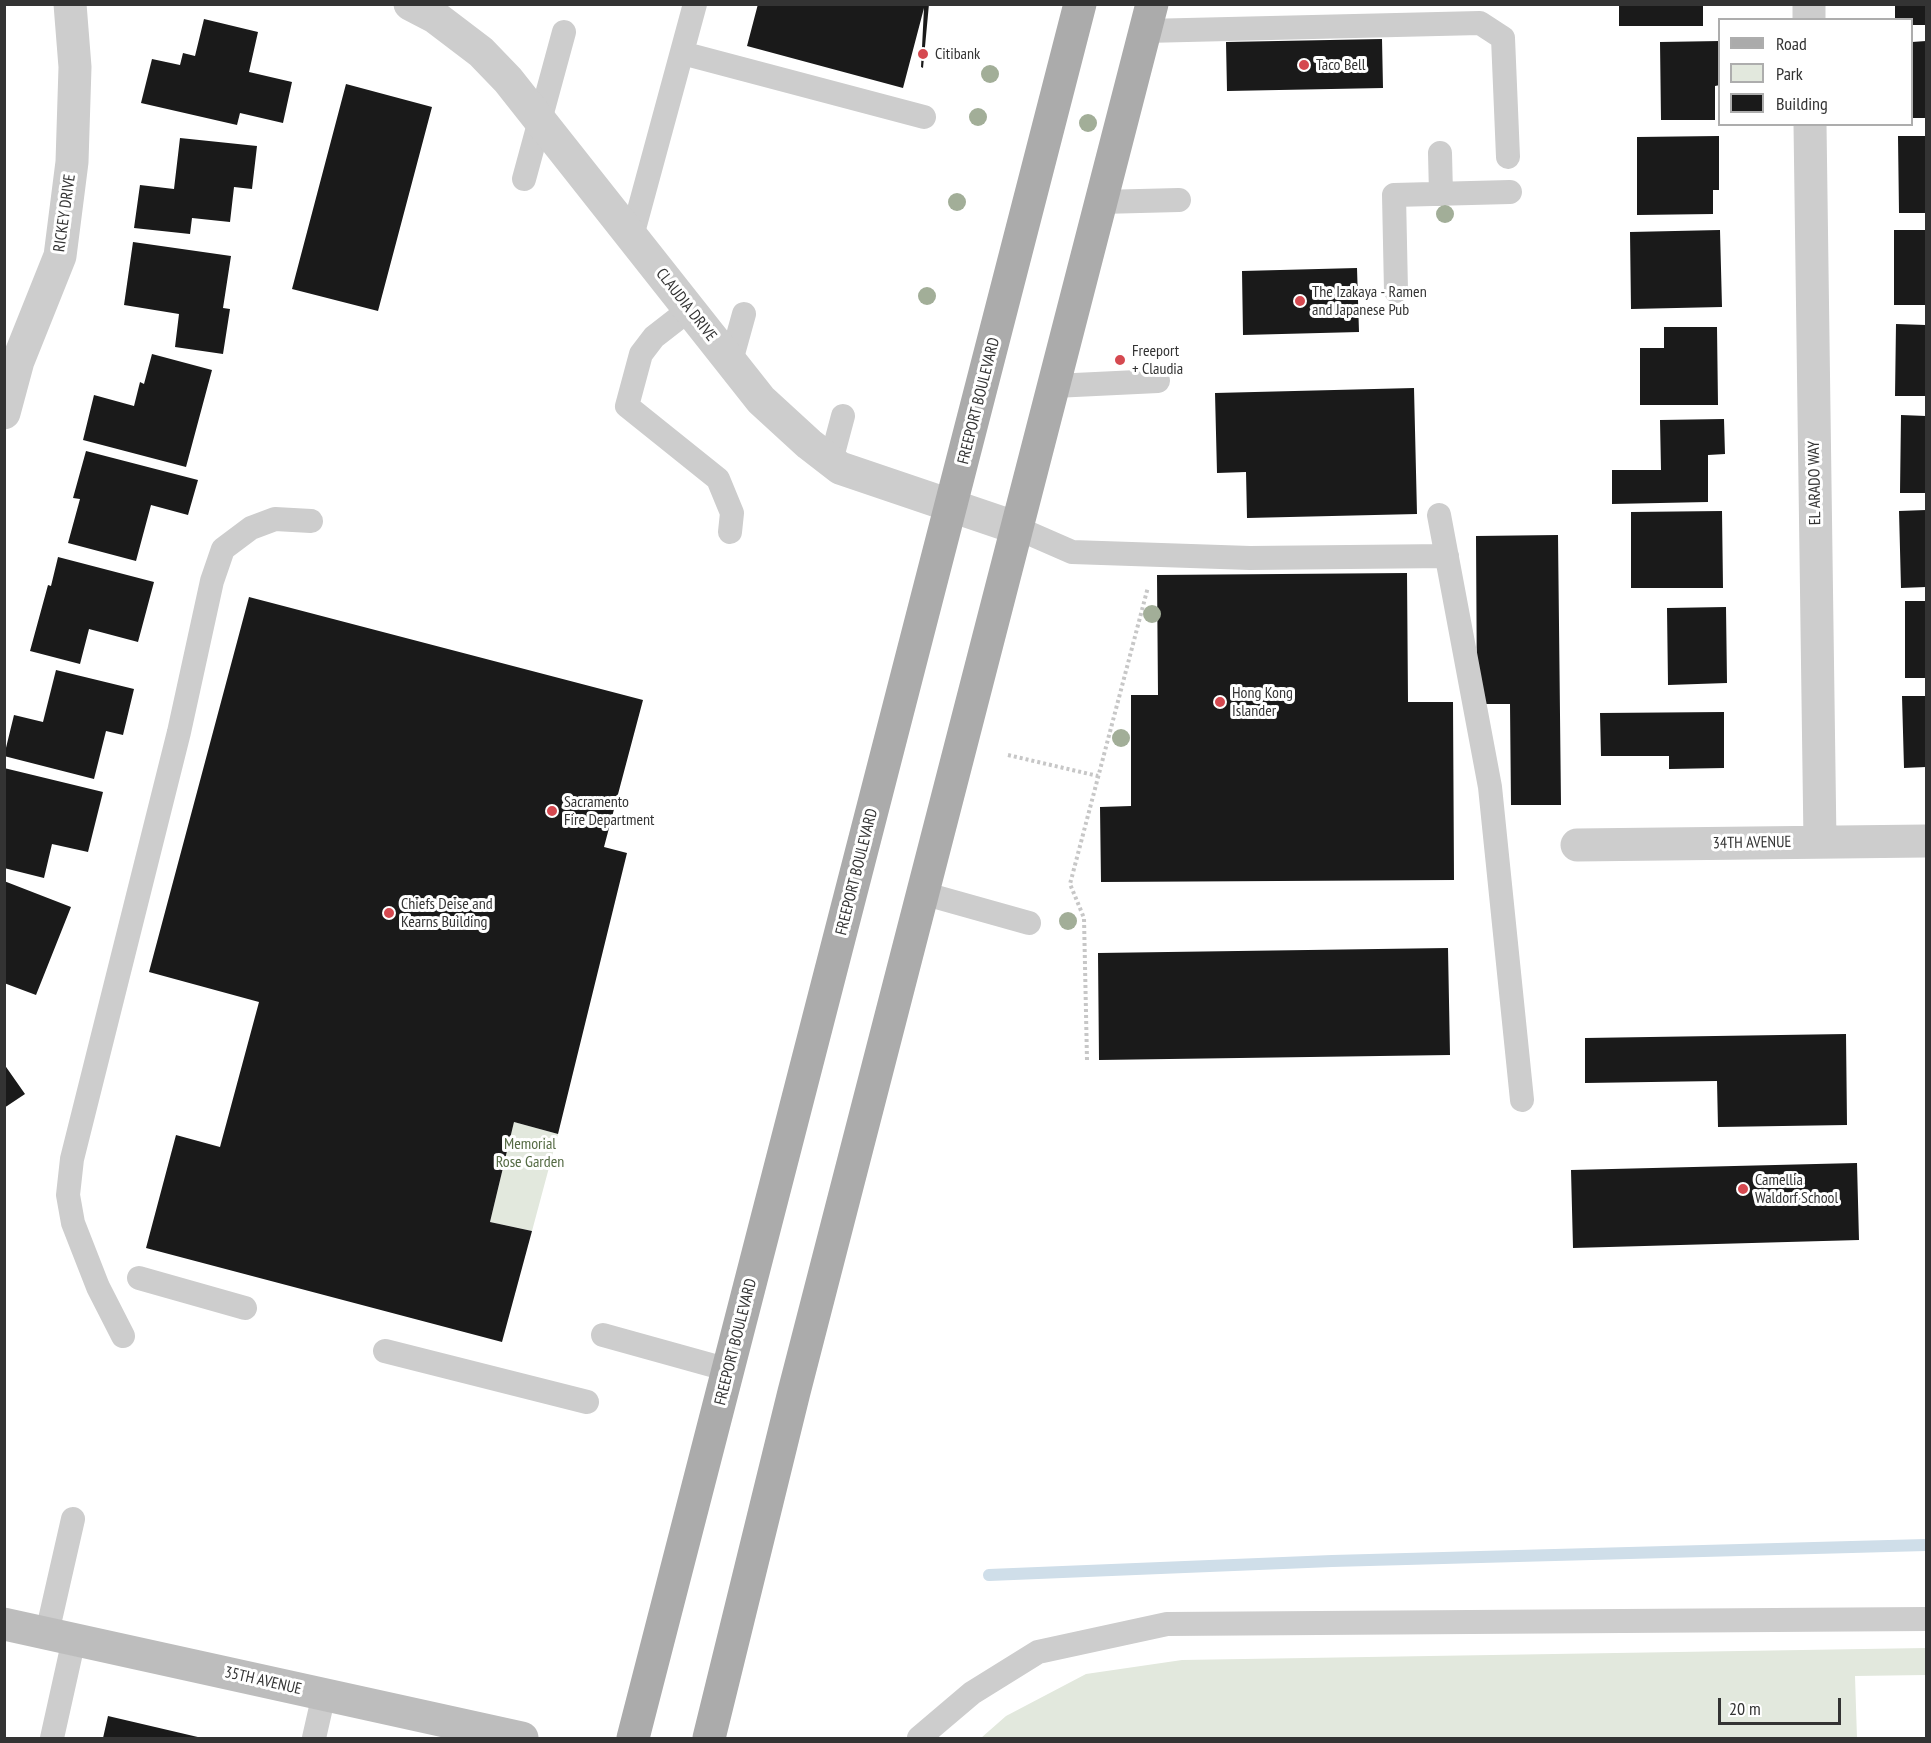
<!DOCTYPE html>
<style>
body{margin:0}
#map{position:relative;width:1931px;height:1743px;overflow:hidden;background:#fff;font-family:"PT Sans Narrow",sans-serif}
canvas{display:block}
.frame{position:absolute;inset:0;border:6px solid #333;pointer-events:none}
.legend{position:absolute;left:1718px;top:18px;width:195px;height:108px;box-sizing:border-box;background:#fff;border:2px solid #adadad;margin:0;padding:8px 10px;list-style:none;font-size:18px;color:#333}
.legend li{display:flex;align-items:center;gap:12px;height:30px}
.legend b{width:30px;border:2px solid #adadad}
.scale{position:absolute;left:1718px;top:1698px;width:123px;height:27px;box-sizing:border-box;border:3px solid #333;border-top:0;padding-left:8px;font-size:18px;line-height:21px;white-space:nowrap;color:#333;-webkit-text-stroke:4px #fff;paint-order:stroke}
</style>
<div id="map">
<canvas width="1931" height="1743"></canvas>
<div class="frame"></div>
<ul class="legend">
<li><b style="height:8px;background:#ababab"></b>Road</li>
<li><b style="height:16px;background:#e2e8dd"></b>Park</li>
<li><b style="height:16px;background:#1a1a1a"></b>Building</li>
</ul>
<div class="scale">20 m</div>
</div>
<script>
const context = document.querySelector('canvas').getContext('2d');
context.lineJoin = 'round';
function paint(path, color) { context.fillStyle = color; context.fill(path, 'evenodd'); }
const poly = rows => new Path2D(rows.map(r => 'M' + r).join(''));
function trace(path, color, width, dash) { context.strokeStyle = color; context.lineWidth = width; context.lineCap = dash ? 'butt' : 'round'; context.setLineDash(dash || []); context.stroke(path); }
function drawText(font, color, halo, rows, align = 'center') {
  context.font = font + ' "PT Sans Narrow",sans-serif'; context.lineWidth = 6; context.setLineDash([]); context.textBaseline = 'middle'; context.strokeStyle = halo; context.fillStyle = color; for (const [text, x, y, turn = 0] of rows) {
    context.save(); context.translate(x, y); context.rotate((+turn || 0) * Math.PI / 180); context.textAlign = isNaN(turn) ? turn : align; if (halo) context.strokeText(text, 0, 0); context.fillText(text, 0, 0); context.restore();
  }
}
const green = poly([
 [514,1122,558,1134,532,1231,490,1222],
 [1926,1648,1926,1675,1855,1676,1857,1738,981,1738,1006,1716,1086,1674,1182,1660]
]);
const stream = poly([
 [989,1575,1332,1561,1926,1545]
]);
const building = poly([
 [758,4,929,4,923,68,921,67,924,8,903,88,747,46],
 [1619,4,1703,4,1703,26,1619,26],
 [1895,4,1926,4,1926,25,1912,25,1912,20,1895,20],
 [204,19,258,32,249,72,292,82,283,123,240,113,237,125,141,103,152,59,180,65,183,53,195,56],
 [1382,39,1383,88,1227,91,1226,42],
 [1720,41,1720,85,1715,86,1715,120,1661,120,1660,42],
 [1926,41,1926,118,1912,118,1912,42],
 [346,84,432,107,378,311,292,289],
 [1719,136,1719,190,1713,190,1713,214,1637,215,1637,137],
 [1898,136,1926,136,1926,213,1899,213],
 [180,138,257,146,252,189,234,187,230,222,192,218,190,234,134,228,140,185,174,189],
 [1720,230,1722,307,1631,309,1630,232],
 [1894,230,1926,230,1926,305,1894,305],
 [133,242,231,256,223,308,230,309,223,354,175,347,179,314,124,305],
 [1357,268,1359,332,1243,335,1242,271],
 [1896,324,1926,325,1926,396,1895,396],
 [1664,327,1717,327,1718,405,1640,405,1640,348,1664,348],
 [152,354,212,370,186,467,83,440,94,395,134,406,140,382,144,384],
 [1414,388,1417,514,1247,518,1246,472,1217,473,1215,393],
 [1901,415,1926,416,1926,493,1900,493],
 [1724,419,1725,454,1708,455,1708,502,1612,504,1612,470,1661,470,1660,420],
 [86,451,198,480,188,515,151,505,136,561,68,543,80,499,73,498],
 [1926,510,1926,587,1901,588,1899,511],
 [1722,511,1723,588,1631,588,1631,512],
 [1558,535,1561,805,1511,805,1510,704,1477,704,1476,536],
 [58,557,154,582,138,642,89,629,80,664,30,651,48,585,51,586],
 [1407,573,1408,702,1453,702,1454,880,1101,882,1100,807,1131,806,1131,695,1158,695,1157,575],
 [249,597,643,700,604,847,627,853,558,1134,514,1122,490,1222,532,1231,502,1342,146,1248,176,1135,220,1147,259,1002,149,972],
 [1905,601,1926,601,1926,678,1905,678],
 [1726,607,1727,683,1668,685,1667,608],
 [56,670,134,689,123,735,106,731,94,779,4,756,14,715,43,722],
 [1902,696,1926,696,1926,767,1904,768],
 [1724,712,1724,768,1669,769,1669,756,1601,756,1600,713],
 [4,768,103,792,88,852,52,844,44,878,4,868],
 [4,881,71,907,36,995,4,983],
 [1448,948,1450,1055,1099,1060,1098,953],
 [1846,1034,1847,1125,1718,1127,1717,1081,1585,1083,1585,1038],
 [4,1064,25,1094,4,1108],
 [1857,1163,1859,1240,1573,1248,1571,1170],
 [108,1716,202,1738,103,1738]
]);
const path = poly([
 [1008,755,1098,776],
 [1087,1060,1084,918,1070,884,1148,587]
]);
const lane = poly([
 [1145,31,1480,23,1503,38,1508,157],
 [682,53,924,117],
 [1440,153,1441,194],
 [524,179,564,32],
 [1101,202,1179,200],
 [632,236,695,4],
 [1396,291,1394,195,1510,192],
 [690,309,654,337,641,354,627,406,718,479,732,513,730,532],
 [731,361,744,314],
 [1054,386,1158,381],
 [831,461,843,416],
 [1439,515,1490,787,1522,1100],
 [1017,528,1072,552,1250,558,1447,556],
 [922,893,1029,923],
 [139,1278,245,1308],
 [603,1335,729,1370],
 [123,1336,98,1287,73,1223,68,1195,72,1159,179,732,212,581,223,549,251,528,275,519,311,521],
 [385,1351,587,1402],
 [47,1633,73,1519],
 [52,1738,74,1639],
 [314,1738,324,1694],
 [919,1738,972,1693,1038,1652,1167,1624,1926,1619]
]);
const street = poly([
 [410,4,435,17,481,52,508,80,761,400,809,444,840,468,1017,528],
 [1809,4,1809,20],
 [1810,124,1820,842],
 [4,413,18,361,60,256,72,162,75,67,70,4],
 [1577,845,1926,841]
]);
const secondary = poly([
 [4,1624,522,1738]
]);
const primary = poly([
 [633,1738,1080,4],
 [709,1738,794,1392,1152,4]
]);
const trees = [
 [990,74],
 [978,117],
 [1088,123],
 [957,202],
 [1445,214],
 [927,296],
 [1152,614],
 [1121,738],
 [1068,921]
];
const markers = [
 [923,54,6,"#d54950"],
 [1304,65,6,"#d54950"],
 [1300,301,6,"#d54950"],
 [1120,360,6,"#d54950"],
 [1220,702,6,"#d54950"],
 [552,811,6,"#d54950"],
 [389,913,6,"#d54950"],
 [1743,1189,6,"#d54950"]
];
const poiNames = [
 ["Citibank",935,54],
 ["Taco Bell",1316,65],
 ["The Izakaya - Ramen",1312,292],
 ["and Japanese Pub",1312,310],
 ["Freeport",1132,351],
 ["+ Claudia",1132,369],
 ["Hong Kong",1232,693],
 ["Islander",1232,711],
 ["Sacramento",564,802],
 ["Fire Department",564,820],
 ["Chiefs Deise and",401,904],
 ["Kearns Building",401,922],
 ["Camellia",1755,1180],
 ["Waldorf School",1755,1198]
];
const streetNames = [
 ["RICKEY DRIVE",65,213,-82],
 ["CLAUDIA DRIVE",686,305,52],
 ["FREEPORT BOULEVARD",979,401,-76],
 ["EL ARADO WAY",1815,483,-91],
 ["34TH AVENUE",1752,843,-1],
 ["FREEPORT BOULEVARD",857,872,-76],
 ["FREEPORT BOULEVARD",736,1342,-76],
 ["35TH AVENUE",263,1681,13]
];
const parkNames = [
 ["Memorial",530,1144],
 ["Rose Garden",530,1162]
];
paint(green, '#e2e8dd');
trace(stream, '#cfdee9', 12);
paint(building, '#1a1a1a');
trace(path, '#c7c7c7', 4, [3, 3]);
trace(lane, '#cdcdcd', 24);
trace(street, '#cdcdcd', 33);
trace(secondary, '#bdbdbd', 33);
trace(primary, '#ababab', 33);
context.fillStyle = '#a2ae98';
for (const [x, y] of trees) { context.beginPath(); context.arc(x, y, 9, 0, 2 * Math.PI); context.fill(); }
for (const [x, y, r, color] of markers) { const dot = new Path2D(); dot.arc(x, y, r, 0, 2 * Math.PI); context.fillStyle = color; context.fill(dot); trace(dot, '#fff', 2); }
drawText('16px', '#333', '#fff', poiNames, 'left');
drawText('16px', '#333', '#fff', streetNames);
drawText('16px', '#556b44', '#fff', parkNames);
</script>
